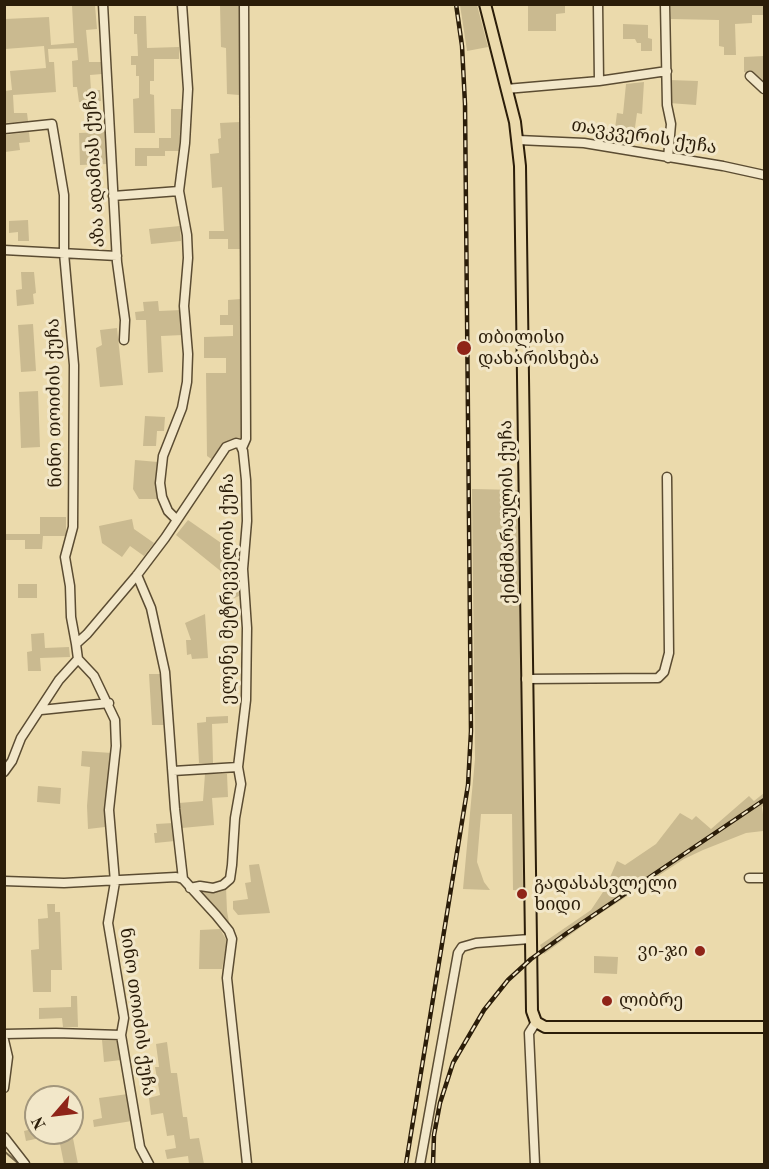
<!DOCTYPE html>
<meta charset="utf-8">
<style>
body{margin:0}
#map{position:relative;width:769px;height:1169px;overflow:hidden;background:#ebdaac;font-family:"Old Standard TT",serif}
canvas{display:block}
.frame{position:absolute;inset:0;border:6px solid #2b1d09;pointer-events:none}
.north{position:absolute;left:24px;top:1085px;width:60px;height:60px;box-sizing:border-box;background:#f2e7c9;border:2px solid #a2967c;border-radius:50%;rotate:242deg;font-size:16px;font-weight:700;line-height:24px;text-align:center;color:#2b1d09}
.north::after{content:'';display:block;margin:auto;width:21px;height:27px;background:#8f2418;clip-path:polygon(50% 0,100% 100%,50% 72%,0 100%)}
</style>
<div id="map">
<canvas width="769" height="1169"></canvas>
<div class="frame"></div>
<div class="north">N</div>
</div>
<script>
const context = document.querySelector('canvas').getContext('2d');
context.lineJoin = 'round';
function paint(path, color) { context.fillStyle = color; context.fill(path, 'evenodd'); }
const poly = rows => new Path2D(rows.map(r => 'M' + r).join(''));
function trace(path, color, width, dash) { context.strokeStyle = color; context.lineWidth = width; context.lineCap = dash ? 'butt' : 'round'; context.setLineDash(dash || []); context.stroke(path); }
function drawText(font, color, halo, rows, align = 'center') {
  context.font = font + ' "Old Standard TT","Noto Serif Georgian",serif'; context.lineWidth = 6; context.setLineDash([]); context.textBaseline = 'middle'; context.strokeStyle = halo; context.fillStyle = color; for (const [text, x, y, turn = 0] of rows) {
    context.save(); context.translate(x, y); context.rotate((+turn || 0) * Math.PI / 180); context.textAlign = isNaN(turn) ? turn : align; if (halo) context.strokeText(text, 0, 0); context.fillText(text, 0, 0); context.restore();
  }
}
const green = poly([
 [72,5,95,5,97,29,86,30,89,62,101,62,102,74,90,75,91,90,100,90,101,101,79,102,77,87,73,87,72,61,78,60,77,48,48,49,49,62,54,62,56,92,13,95,14,113,27,113,28,121,5,123,5,91,12,90,10,71,46,68,44,46,5,49,5,19,49,17,51,45,74,43],
 [220,5,240,5,239,95,227,94,226,48,221,47],
 [460,5,477,5,488,47,467,51],
 [528,5,565,5,565,13,556,14,556,31,528,31],
 [671,5,764,5,764,15,752,15,752,23,735,24,736,55,724,55,724,47,719,46,719,20,671,19],
 [134,16,146,16,147,48,179,47,179,59,154,59,154,81,150,81,150,94,154,95,155,133,134,133,133,99,139,98,139,76,136,76,136,65,131,65,131,56,138,56,137,34,134,34],
 [623,24,648,25,648,38,652,39,652,51,641,51,641,43,637,43,635,39,623,39],
 [764,56,764,86,753,75,744,72,744,57],
 [669,80,698,81,696,105,669,103],
 [644,82,642,114,637,113,633,142,601,138,602,127,615,129,617,113,623,114,626,84],
 [171,109,182,109,182,151,165,151,165,156,147,156,147,166,135,166,135,148,159,148,159,138,171,138],
 [240,122,242,249,228,249,228,239,209,239,209,231,224,231,222,187,212,188,210,154,219,153,218,139,221,138,220,123],
 [29,132,30,142,19,143,20,150,5,152,5,135],
 [106,132,107,164,80,165,79,133],
 [28,220,29,241,18,241,18,232,9,233,9,221],
 [180,226,181,241,151,244,149,229],
 [21,272,34,272,36,293,33,294,34,304,17,306,16,290,22,289],
 [241,299,244,438,241,441,231,439,224,444,213,460,207,456,206,373,226,373,226,358,204,358,204,337,233,336,233,325,220,325,220,315,228,315,228,300],
 [158,301,159,311,182,310,183,335,161,336,163,372,148,373,146,320,136,320,135,312,144,311,143,302],
 [33,324,36,371,21,372,18,325],
 [117,328,123,385,100,387,96,348,102,345,100,330],
 [38,391,40,447,21,448,19,392],
 [145,416,165,417,164,431,157,431,156,446,143,446],
 [135,460,158,462,160,466,156,490,157,499,139,499,133,489],
 [472,489,518,490,523,891,513,890,512,814,481,814,477,862,484,882,490,890,463,889,475,759],
 [40,517,66,517,66,536,43,536,42,549,25,549,25,540,5,540,5,534,40,534],
 [132,519,134,529,154,543,144,556,130,546,122,557,102,543,99,526],
 [188,520,237,554,239,596,230,600,223,573,176,535],
 [18,584,37,584,37,598,18,598],
 [205,614,208,658,192,659,191,654,187,655,186,640,191,640,185,623],
 [44,633,45,648,69,647,70,657,40,658,41,671,28,671,27,652,32,651,31,634],
 [149,674,162,674,165,725,152,725],
 [228,716,228,723,212,724,213,763,199,763,197,723,206,722,206,717],
 [82,751,112,753,105,802,105,827,88,829,87,806,90,767,81,766],
 [205,774,227,774,228,797,212,798,214,825,182,828,179,803,203,801],
 [38,786,61,788,60,804,37,802],
 [764,793,764,805,762,807,764,822,763,831,746,833,703,850,684,859,592,919,544,954,540,945,591,910,605,889,617,861,625,865,656,844,680,813,692,820,696,816,711,829,749,796,754,801],
 [173,823,175,841,155,843,154,833,157,833,156,824],
 [259,864,270,913,238,915,233,909,233,901,248,899,245,883,251,882,249,865],
 [226,887,227,911,230,928,197,888,210,891,220,891],
 [47,904,55,904,55,912,60,912,62,970,51,970,51,992,33,992,31,950,39,949,38,919,48,918],
 [220,929,227,941,222,969,199,969,200,930],
 [594,956,618,957,617,974,594,973],
 [71,996,77,996,78,1027,63,1027,62,1018,39,1019,39,1008,71,1007],
 [102,1040,119,1041,121,1060,104,1062],
 [167,1042,171,1073,177,1073,183,1117,187,1117,190,1139,199,1138,204,1164,189,1164,188,1156,167,1159,165,1150,176,1148,174,1135,167,1136,163,1113,151,1115,149,1098,160,1095,155,1067,159,1067,156,1044],
 [128,1094,132,1121,94,1127,93,1120,102,1118,99,1098],
 [36,1128,36,1133,72,1133,78,1164,64,1164,58,1134,26,1141,24,1131]
]);
const stream = poly([
 [4,1151,19,1164]
]);
const minor = poly([
 [103,4,117,262,125,320,124,340],
 [598,4,599,81],
 [665,4,667,105,671,124,668,158],
 [750,76,764,89],
 [506,89,599,81,667,71],
 [4,129,52,124,64,195,64,253,74,365,73,527,65,557,70,586,71,617,76,644],
 [518,140,584,143,723,166,764,175],
 [113,196,179,191],
 [4,250,117,256],
 [242,448,246,439,244,4],
 [177,520,168,511,162,497,160,483,163,456,182,408,187,382,188,354,184,306,188,258,187,235,179,191,185,143,188,89,182,4],
 [137,575,151,608,165,672,175,809,183,879],
 [78,659,94,676,115,720,116,746,109,810,115,882,108,923,124,1018,121,1035,140,1147,149,1164],
 [526,679,658,678,664,672,669,653,667,477],
 [41,710,109,703],
 [173,771,238,767],
 [4,772,12,761,21,738,59,680,78,659,76,644,87,634,137,575,165,538,226,447,236,443,240,444,243,451,246,480,247,521,243,569,247,628,246,700,238,767,241,784,235,818,232,865,230,879,223,885,213,888,200,886,190,888],
 [749,878,764,878],
 [4,881,64,883,176,877,183,879,216,915,229,931,232,939,227,978,247,1164],
 [4,1034,56,1033,121,1035],
 [4,1040,8,1057,4,1088],
 [4,1137,25,1164],
 [420,1164,458,953,462,947,476,943,530,939],
 [535,1164,529,1033,536,1022]
]);
const major = poly([
 [485,4,515,122,520,166,532,1011,536,1022,545,1027,764,1027]
]);
const rail = poly([
 [406,1164,468,785,471,731,465,104,462,46,456,4],
 [433,1164,434,1135,440,1103,453,1063,484,1010,508,980,531,959,567,933,764,800]
]);
const markers = [
 [464,348,8,"#8f2418"],
 [522,894,6,"#8f2418"],
 [700,951,6,"#8f2418"],
 [607,1001,6,"#8f2418"]
];
const streetNames = [
 ["თავკვერის ქუჩა",644,137,9],
 ["აზა ადამიას ქუჩა",95,169,-93],
 ["ნინო თოიძის ქუჩა",55,403,-91],
 ["ქინძმარაულის ქუჩა",508,512,-91],
 ["ელენე მეტრეველის ქუჩა",228,589,-90],
 ["ნინო თოიძის ქუჩა",137,1012,82]
];
const poiNames = [
 ["თბილისი",478,338],
 ["დახარისხება",478,359],
 ["გადასასვლელი",534,884],
 ["ხიდი",534,905],
 ["ვი-ჯი",688,951,"right"],
 ["ლიბრე",619,1001]
];
paint(green, '#caba90');
trace(stream, '#77684a', 2);
trace(minor, '#5b4c32', 11);
trace(major, '#2b1d09', 14);
trace(minor, '#f2e7c9', 8);
trace(major, '#ebdaac', 10);
trace(rail, '#2b1d09', 4.5);
trace(rail, '#f2e7c9', 2, [7]);
for (const [x, y, r, color] of markers) { const dot = new Path2D(); dot.arc(x, y, r, 0, 2 * Math.PI); context.fillStyle = color; context.fill(dot); trace(dot, '#f2e7c9', 2); }
drawText('18px', '#2b1d09', '#f2e7c9', streetNames);
drawText('18px', '#2b1d09', '#f2e7c9', poiNames, 'left');
</script>
